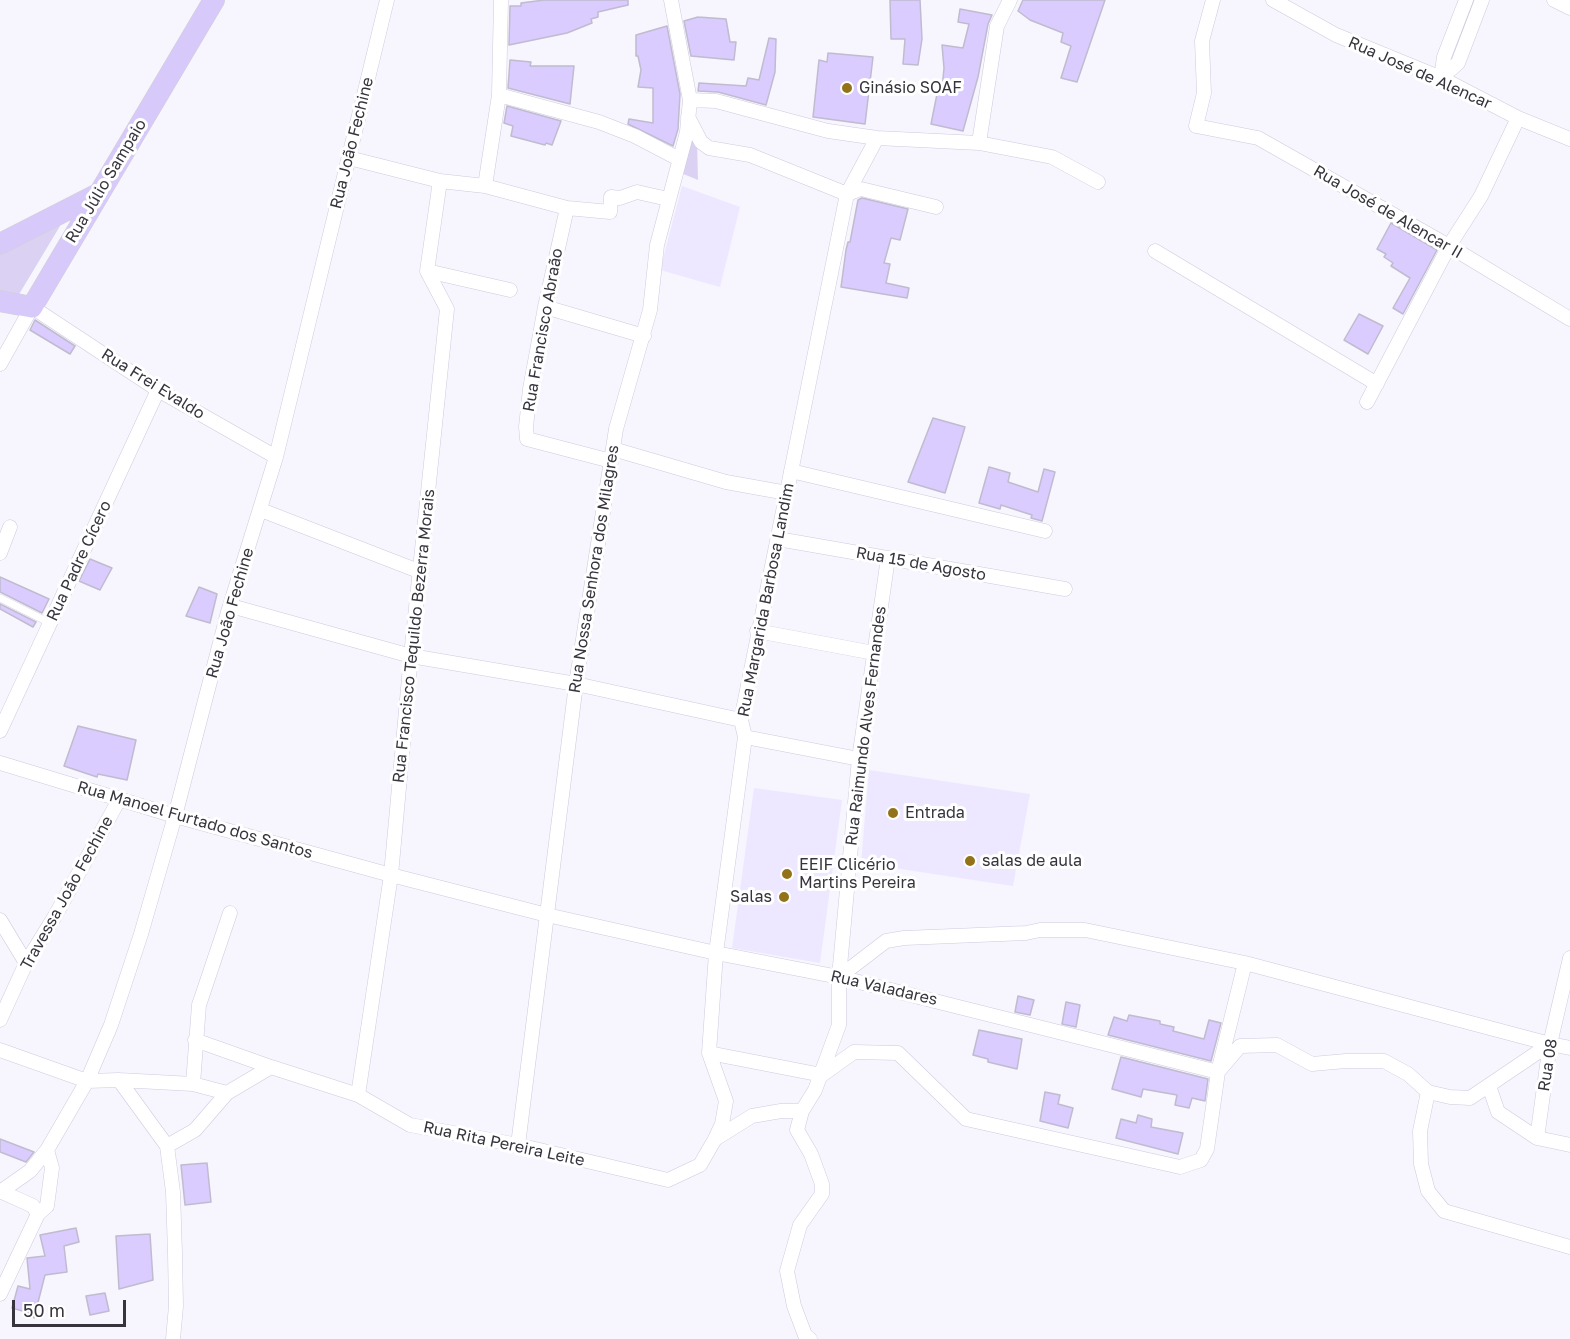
<!DOCTYPE html>
<meta charset="utf-8">
<style>
body{margin:0}
#map{position:relative;width:1570px;height:1339px;overflow:hidden;background:#f7f5fd;font-family:"Golos Text",sans-serif}
canvas{display:block}
.scale{position:absolute;left:12px;top:1300px;width:114px;height:27px;box-sizing:border-box;border:3px solid #37343d;border-top:0;padding-left:8px;font-size:18px;line-height:21px;white-space:nowrap;color:#37343d;-webkit-text-stroke:4px #fff;paint-order:stroke}
</style>
<div id="map">
<canvas width="1570" height="1339"></canvas>
<div class="scale">50 m</div>
</div>
<script>
const context = document.querySelector('canvas').getContext('2d');
context.lineJoin = 'round';
function paint(path, color) { context.fillStyle = color; context.fill(path, 'evenodd'); }
const poly = rows => new Path2D(rows.map(r => 'M' + r).join(''));
function trace(path, color, width, dash) { context.strokeStyle = color; context.lineWidth = width; context.lineCap = dash ? 'butt' : 'round'; context.setLineDash(dash || []); context.stroke(path); }
function drawText(font, color, halo, rows, align = 'center') {
  context.font = font + ' "Golos Text",sans-serif'; context.lineWidth = 6; context.setLineDash([]); context.textBaseline = 'middle'; context.strokeStyle = halo; context.fillStyle = color; for (const [text, x, y, turn = 0] of rows) {
    context.save(); context.translate(x, y); context.rotate((+turn || 0) * Math.PI / 180); context.textAlign = isNaN(turn) ? turn : align; if (halo) context.strokeText(text, 0, 0); context.fillText(text, 0, 0); context.restore();
  }
}
const built = poly([
 [682,186,740,207,720,287,660,270],
 [869,770,1030,794,1013,886,861,863],
 [754,788,842,800,820,963,732,948]
]);
const green = poly([
 [693,137,697,139,698,180,681,173],
 [66,216,18,296,0,293,0,251]
]);
const building = poly([
 [544,0,628,0,628,5,598,12,598,17,591,19,592,23,567,33,509,45,510,6,521,6,521,3,544,0],
 [890,0,920,0,922,39,918,65,903,64,905,39,891,39,890,0],
 [1023,0,1105,0,1077,82,1061,78,1071,46,1061,42,1063,33,1030,20,1018,11,1023,0],
 [960,9,992,15,988,24,978,77,963,131,931,124,938,89,942,89,944,68,942,45,963,48,969,24,958,22,960,9],
 [698,17,726,19,730,42,736,42,734,60,691,56,684,21,698,17],
 [667,26,680,94,678,129,673,146,628,124,629,119,653,123,653,88,638,87,641,70,638,56,636,56,636,35,667,26],
 [769,38,776,39,775,72,766,105,718,92,698,91,699,83,746,86,748,78,759,80,769,38],
 [828,53,873,57,865,124,813,117,819,60,827,62,828,53],
 [510,60,531,62,530,66,574,66,570,104,508,88,510,60],
 [507,106,561,121,552,145,546,143,545,145,511,136,513,126,504,123,507,106],
 [862,198,908,209,900,240,891,238,884,263,890,264,886,283,909,288,907,298,841,287,846,250,848,242,850,242,858,200,862,198],
 [1391,223,1437,250,1403,314,1393,308,1410,278,1391,266,1393,263,1384,257,1386,254,1377,249,1391,223],
 [1359,314,1383,326,1368,354,1344,340,1359,314],
 [35,320,75,346,70,354,30,330,35,320],
 [933,418,965,427,945,493,908,482,933,418],
 [989,467,1010,473,1008,482,1038,492,1044,469,1055,472,1042,521,1031,518,1032,515,1001,505,1000,509,979,503,989,467],
 [90,559,112,568,100,590,79,581,90,559],
 [0,577,49,599,42,613,0,592,0,577],
 [199,587,217,594,210,623,186,616,199,587],
 [0,604,36,622,33,627,0,609,0,604],
 [78,726,136,740,127,780,98,774,97,777,64,766,78,726],
 [1018,996,1034,1000,1030,1015,1015,1012,1018,996],
 [1066,1002,1080,1005,1076,1027,1062,1024,1066,1002],
 [1129,1015,1160,1021,1160,1024,1174,1027,1173,1031,1204,1039,1209,1020,1221,1023,1211,1061,1108,1035,1114,1017,1127,1021,1129,1015],
 [979,1030,1022,1039,1017,1069,988,1062,988,1059,973,1055,979,1030],
 [1121,1057,1208,1079,1205,1101,1192,1098,1189,1108,1175,1105,1177,1095,1143,1089,1141,1097,1112,1089,1121,1057],
 [1045,1092,1060,1095,1058,1104,1073,1108,1068,1128,1040,1121,1045,1092],
 [1138,1115,1152,1119,1151,1127,1183,1133,1178,1154,1116,1138,1121,1119,1136,1123,1138,1115],
 [0,1139,34,1152,26,1162,0,1152,0,1139],
 [207,1163,211,1202,185,1205,181,1165,207,1163],
 [76,1228,79,1242,64,1246,67,1272,45,1275,34,1318,33,1314,12,1308,18,1286,30,1289,27,1258,45,1256,40,1235,76,1228],
 [150,1234,153,1280,119,1289,116,1236,150,1234],
 [105,1293,109,1311,90,1315,86,1296,105,1293]
]);
const lane = poly([
 [0,598,50,623]
]);
const street = poly([
 [1213,0,1202,41,1204,93,1196,126,1258,138,1449,246,1570,319],
 [1273,0,1336,35,1441,78,1518,118,1570,139],
 [1554,0,1570,8],
 [1441,78,1458,63,1482,0],
 [1441,78,1444,57,1466,0],
 [499,95,599,122,635,136,679,159],
 [690,100,716,101,828,131,877,138,979,143,1052,157,1098,182],
 [688,117,701,142,709,148,750,155,847,194,861,189,936,207],
 [979,143,997,26,1010,0],
 [349,158,440,181,485,186,567,208,610,212,611,197,620,198,637,192,668,199],
 [485,186,499,95,501,0],
 [567,208,545,307,530,389,526,427,527,439,611,461],
 [1155,251,1377,384],
 [427,271,510,290],
 [545,307,644,336],
 [0,364,32,307,158,390,276,457],
 [1367,402,1449,246,1481,196,1518,118],
 [613,449,726,482,787,493],
 [791,471,1045,531],
 [261,510,421,572],
 [778,539,1065,589],
 [0,553,10,527],
 [231,606,411,656,576,684,741,720],
 [757,631,874,653],
 [0,731,158,390],
 [745,737,859,759],
 [0,763,175,816,391,875,547,915,716,953,839,977,1218,1072,1240,1046,1277,1045,1312,1064,1346,1061,1384,1061,1408,1074,1428,1092,1450,1097,1470,1098,1550,1044],
 [0,920,26,963],
 [839,977,886,941,904,938,1026,933,1040,930,1085,930,1245,963,1550,1044,1570,1048],
 [0,1020,26,963,55,916,120,798],
 [195,1040,271,1067,358,1095,410,1125,518,1145,668,1180,700,1165,715,1139,752,1116,781,1111,802,1111],
 [0,1050,87,1081,119,1080,193,1084,227,1093],
 [709,1053,822,1075,854,1052,898,1053,966,1119,1180,1167,1201,1160,1207,1149,1218,1072,1245,963],
 [119,1080,167,1146,173,1192,175,1253,176,1306,173,1339],
 [193,1084,199,1005,230,913],
 [1489,1086,1498,1112,1537,1138,1570,1145],
 [1428,1092,1420,1131,1421,1164,1428,1191,1444,1211,1570,1247],
 [358,1095,391,875,411,656,447,309,427,271,440,181],
 [1537,1138,1550,1044,1570,958],
 [715,1139,722,1124,726,1101,709,1053,716,953,745,737,741,720,847,194,877,138],
 [518,1145,576,684,616,429,650,310,657,245,687,132,690,100,671,0],
 [167,1146,195,1130,227,1093,271,1067],
 [0,1192,30,1171,47,1150,87,1081,111,1025,141,934,175,816,228,612,276,457,387,0],
 [2,1192,33,1206,38,1214],
 [0,1294,38,1214,47,1206,52,1168,47,1150],
 [810,1339,805,1335,794,1306,787,1271,800,1225,822,1194,822,1184,811,1154,797,1130,802,1111,815,1090,839,1025,839,977,859,759,888,558]
]);
const primary = poly([
 [0,244,98,194],
 [0,301,32,307,214,0]
]);
const markers = [
 [847,88,6,"#93731a"],
 [893,813,6,"#93731a"],
 [970,861,6,"#93731a"],
 [787,874,6,"#93731a"],
 [784,897,6,"#93731a"]
];
const streetNames = [
 ["Rua José de Alencar",1420,73,24],
 ["Rua João Fechine",352,143,-76],
 ["Rua Júlio Sampaio",106,181,-59],
 ["Rua José de Alencar II",1388,212,30],
 ["Rua Francisco Abraão",543,330,-80],
 ["Rua Frei Evaldo",153,384,32],
 ["Rua Padre Cícero",79,561,-65],
 ["Rua 15 de Agosto",921,564,10],
 ["Rua Nossa Senhora dos Milagres",594,569,-81],
 ["Rua Margarida Barbosa Landim",766,600,-79],
 ["Rua João Fechine",230,613,-74],
 ["Rua Francisco Tequildo Bezerra Morais",414,636,-84],
 ["Rua Raimundo Alves Fernandes",866,726,-83],
 ["Rua Manoel Furtado dos Santos",195,820,16],
 ["Travessa João Fechine",67,893,-61],
 ["Rua Valadares",884,988,13],
 ["Rua 08",1548,1065,-81],
 ["Rua Rita Pereira Leite",504,1144,12]
];
const poiNames = [
 ["Ginásio SOAF",859,88],
 ["Entrada",905,813],
 ["salas de aula",982,861],
 ["EEIF Clicério",799,865],
 ["Martins Pereira",799,883],
 ["Salas",772,897,"right"]
];
paint(built, '#ede8ff');
paint(green, '#dbd2f3');
paint(building, '#daccfe');
trace(building, '#c0bbcf', 1.5);
trace(lane, '#cfcadf', 8);
trace(street, '#cfcadf', 15);
trace(primary, '#d3d2d4', 22);
trace(lane, '#fff', 7);
trace(street, '#fff', 14);
trace(primary, '#d7c9f9', 21);
for (const [x, y, r, color] of markers) { const dot = new Path2D(); dot.arc(x, y, r, 0, 2 * Math.PI); context.fillStyle = color; context.fill(dot); trace(dot, '#fff', 2); }
drawText('16px', '#37343d', '#fff', streetNames);
drawText('16px', '#37343d', '#fff', poiNames, 'left');
</script>
